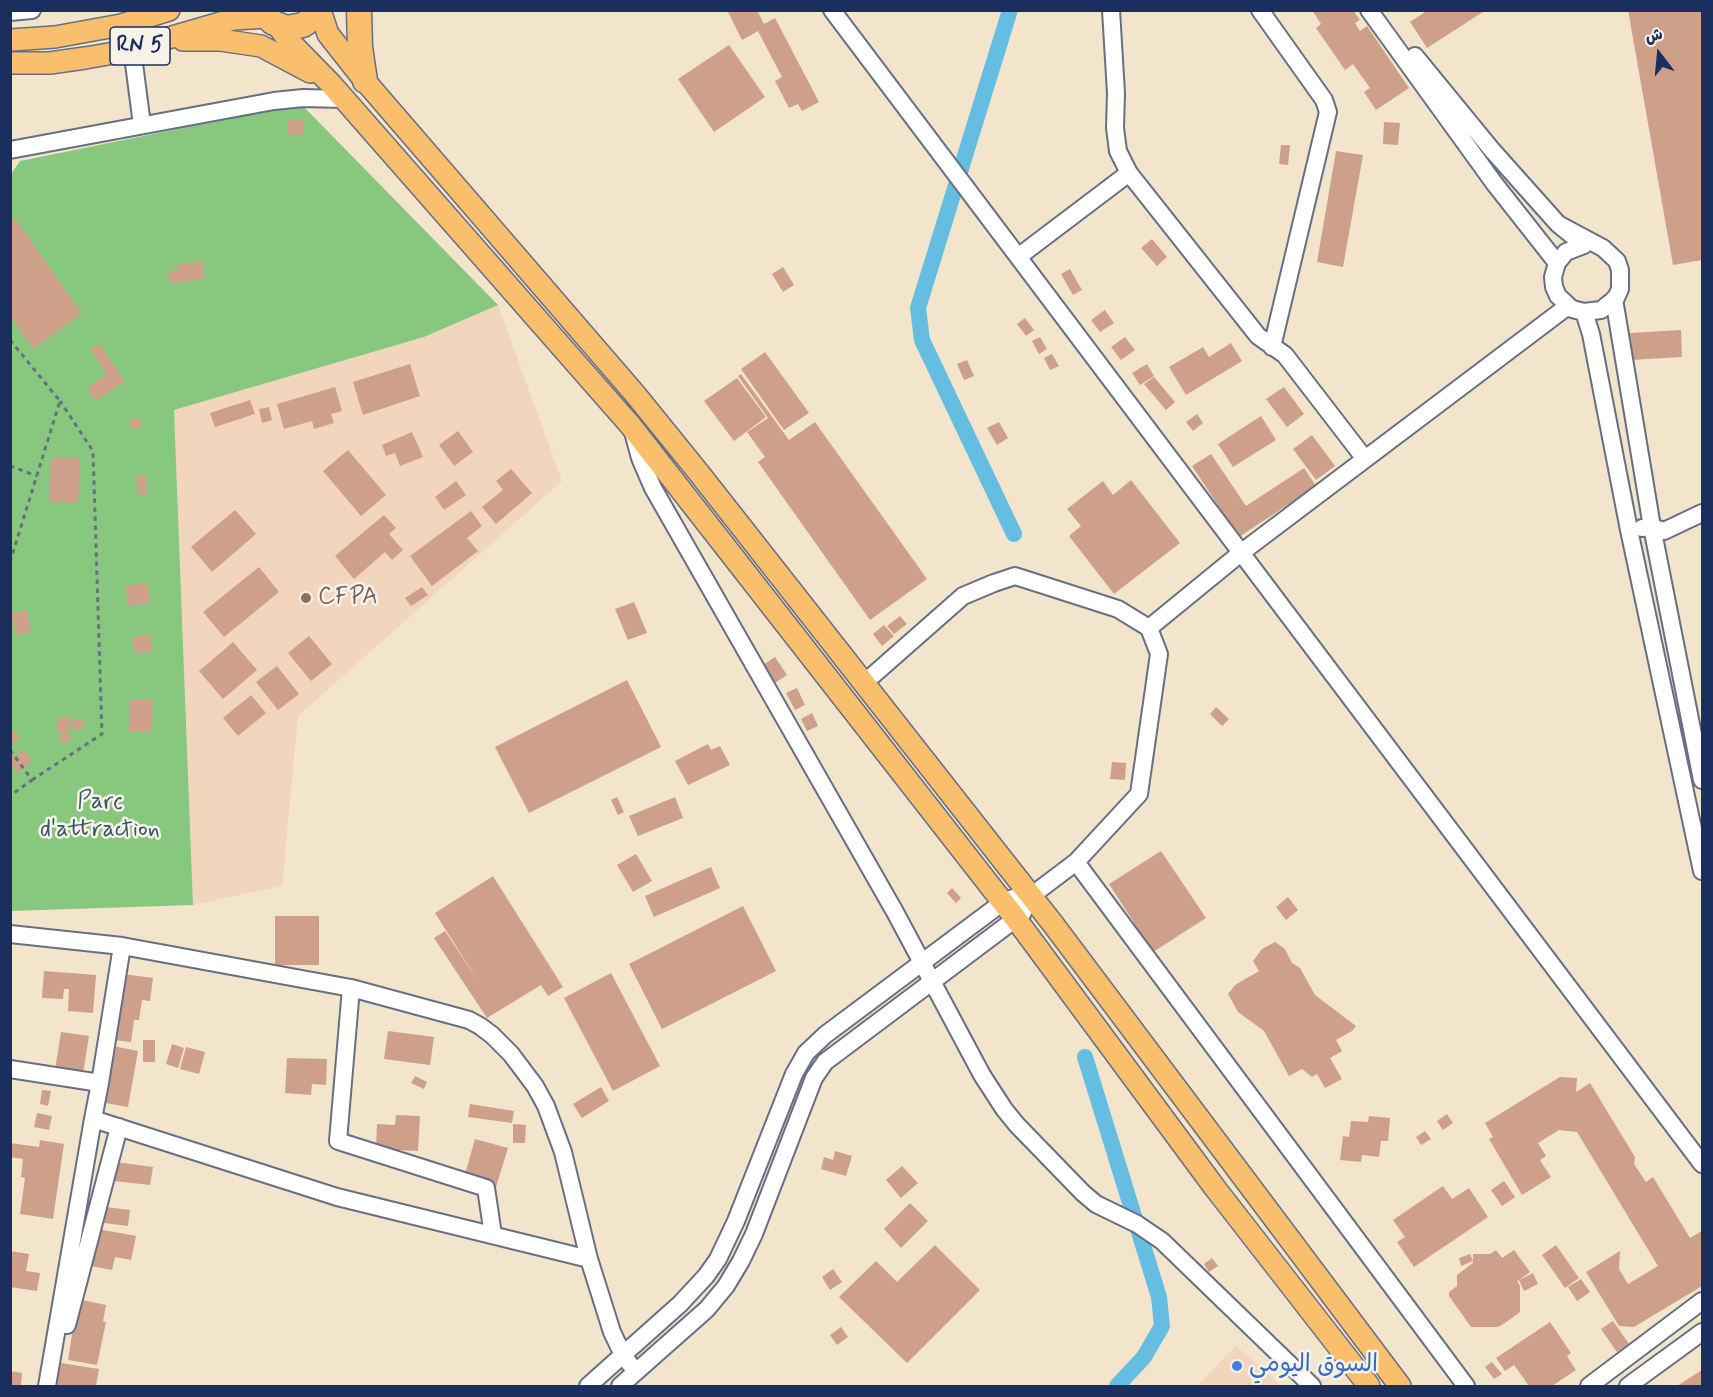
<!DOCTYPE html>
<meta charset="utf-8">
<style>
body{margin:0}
#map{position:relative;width:1713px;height:1397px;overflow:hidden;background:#f2e5cb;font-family:Mynerve,"Playpen Sans Arabic",sans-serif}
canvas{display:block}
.frame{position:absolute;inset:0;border:12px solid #1b2f5e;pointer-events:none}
.north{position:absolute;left:1629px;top:24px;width:60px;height:60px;-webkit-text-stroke:4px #f7f3e8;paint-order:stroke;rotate:344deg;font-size:16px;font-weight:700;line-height:24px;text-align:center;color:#1b2f5e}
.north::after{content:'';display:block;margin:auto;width:21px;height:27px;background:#1b2f5e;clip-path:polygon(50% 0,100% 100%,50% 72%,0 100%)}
</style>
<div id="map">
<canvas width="1713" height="1397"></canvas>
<div class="frame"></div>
<div class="north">ش</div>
</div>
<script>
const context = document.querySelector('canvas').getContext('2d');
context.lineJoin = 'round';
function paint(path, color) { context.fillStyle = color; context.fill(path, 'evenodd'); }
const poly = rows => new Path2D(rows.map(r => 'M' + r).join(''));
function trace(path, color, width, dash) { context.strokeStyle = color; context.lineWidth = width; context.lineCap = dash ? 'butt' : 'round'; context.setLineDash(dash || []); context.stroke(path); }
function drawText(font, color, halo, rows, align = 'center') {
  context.font = font + ' Mynerve,"Playpen Sans Arabic",sans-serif'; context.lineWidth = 5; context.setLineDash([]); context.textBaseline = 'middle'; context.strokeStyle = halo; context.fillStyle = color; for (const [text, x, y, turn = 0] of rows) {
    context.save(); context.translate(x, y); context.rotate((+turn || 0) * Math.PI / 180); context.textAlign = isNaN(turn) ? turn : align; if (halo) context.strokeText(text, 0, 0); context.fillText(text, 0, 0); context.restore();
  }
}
const built = poly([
 [498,305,562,481,298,716,282,886,193,905,174,410,424,337],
 [1236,1346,1281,1386,1197,1386]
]);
const green = poly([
 [301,104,498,305,424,337,174,410,193,905,11,911,11,174,20,161]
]);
const canal = poly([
 [1010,10,918,308,922,340,1014,534],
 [1085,1057,1159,1297,1162,1326,1144,1357,1117,1386]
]);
const building = poly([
 [727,10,757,10,764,24,775,18,819,102,802,111,798,104,789,108,775,81,782,77,758,31,742,40],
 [1312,10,1353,10,1360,20,1355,23,1360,31,1367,26,1409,88,1376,110,1364,92,1370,88,1353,64,1345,70,1316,28,1321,24],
 [1424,10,1486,10,1427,48,1410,22,1425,12],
 [1628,10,1702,10,1702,260,1673,265],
 [729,45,765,97,714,132,678,79],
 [288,120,304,120,304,134,288,135],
 [1384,122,1400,123,1398,145,1383,144],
 [1281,145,1290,145,1288,165,1279,164],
 [1336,151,1363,155,1343,267,1317,262],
 [14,217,82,314,33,349,10,316,10,220],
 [1152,239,1167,257,1157,266,1141,248],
 [202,261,204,279,170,284,168,271,178,270,177,265],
 [783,267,794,285,783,292,772,274],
 [1070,269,1082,290,1073,295,1061,274],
 [1105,310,1114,323,1100,332,1091,320],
 [1025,318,1034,330,1026,336,1017,324],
 [1681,330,1682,357,1631,360,1630,333],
 [1040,337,1047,349,1039,354,1032,341],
 [1125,337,1135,350,1121,360,1111,347],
 [1231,343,1242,361,1186,395,1169,367,1203,347,1209,357],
 [99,344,125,381,96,401,87,388,107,374,90,350],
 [765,352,809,413,784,430,741,369],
 [1052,354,1059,366,1050,370,1044,358],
 [967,360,974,376,964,380,957,364],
 [410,364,420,396,363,415,353,382],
 [1147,364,1154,376,1140,385,1132,373],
 [741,374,789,440,815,422,927,579,870,620,758,462,765,457,747,432,768,418,738,376],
 [1154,377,1175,402,1166,410,1144,384],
 [737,378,766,417,734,441,704,401],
 [335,387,342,411,331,414,334,423,314,429,312,421,284,429,277,404],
 [1284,387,1304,414,1287,427,1266,399],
 [250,400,255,414,215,427,210,413],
 [269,407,272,420,262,423,259,409],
 [1197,414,1203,423,1193,431,1186,422],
 [1261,416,1276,440,1233,467,1218,444],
 [132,418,142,420,140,429,129,427],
 [999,422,1008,438,997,445,987,428],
 [458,431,473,452,454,466,439,445],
 [412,432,423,457,400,466,395,453,386,456,382,445],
 [1312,435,1335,466,1316,480,1293,449],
 [348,450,386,495,361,516,323,471],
 [1211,454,1246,506,1304,468,1316,486,1239,537,1192,466],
 [51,457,80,458,78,503,49,502],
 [511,469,532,493,496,524,482,507,503,490,496,481],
 [146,475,147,494,138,495,136,476],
 [1131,480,1180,543,1114,594,1069,536,1081,526,1067,509,1103,481,1113,495],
 [456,481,466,495,444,510,435,497],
 [235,510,256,534,212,572,191,547],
 [471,511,482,526,467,538,478,551,432,586,410,556],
 [384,515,396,528,389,534,403,550,392,560,385,552,354,579,335,556],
 [259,567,279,592,224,637,203,612],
 [148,583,150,603,128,606,125,586],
 [422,587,428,595,411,606,405,598],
 [634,602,647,633,628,640,615,609],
 [27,610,31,632,15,635,11,613],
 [900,616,907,624,894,634,887,626],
 [884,625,894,636,882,646,873,634],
 [150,634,153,651,135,654,132,638],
 [309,636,332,664,311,681,288,653],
 [233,642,257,670,223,699,199,671],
 [775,657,787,675,775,683,763,665],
 [277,666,299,694,278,710,256,682],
 [627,680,661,747,529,813,495,747],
 [797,688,805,705,795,710,786,693],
 [251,695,266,713,238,736,223,718],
 [130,699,153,699,152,731,129,731],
 [1216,707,1229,719,1222,726,1210,714],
 [812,713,818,726,807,731,801,719],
 [58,717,71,718,69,733,72,740,62,744,59,736,68,733,57,733],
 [83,718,84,729,73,730,71,720],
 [10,727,20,738,10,747],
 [708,744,711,750,720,746,730,765,688,785,675,761],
 [24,750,32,761,17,773,10,764,10,759],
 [1112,762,1126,763,1125,780,1110,779],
 [617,797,624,812,618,815,611,800],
 [675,797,683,818,638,836,629,816],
 [1161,851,1206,918,1153,952,1109,884],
 [636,854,652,881,633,892,617,865],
 [711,867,720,888,654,917,645,896],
 [493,876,563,987,548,996,541,985,487,1018,434,938,445,931,480,984,435,913],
 [952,888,961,898,956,903,947,893],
 [1288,897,1298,910,1286,920,1276,907],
 [743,906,776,971,662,1029,629,964],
 [275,916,319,916,319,965,275,965],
 [1275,942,1285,949,1292,963,1300,968,1315,995,1356,1026,1352,1031,1336,1040,1342,1051,1330,1058,1342,1079,1325,1088,1317,1074,1312,1077,1302,1069,1289,1076,1264,1031,1238,1012,1228,994,1235,985,1259,971,1253,961,1262,949],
 [44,971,96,975,93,1013,68,1011,69,989,64,989,63,999,42,998],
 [611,973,660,1066,613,1091,564,998],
 [123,974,153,978,150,1001,142,1000,139,1020,134,1020,131,1042,114,1040],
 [388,1031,434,1037,430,1065,384,1059],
 [61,1032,89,1036,83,1074,55,1070],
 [143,1040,155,1040,155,1062,143,1062],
 [172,1044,184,1048,178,1068,166,1064],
 [113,1046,138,1051,128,1107,100,1102],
 [186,1047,205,1052,199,1074,180,1069],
 [287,1058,327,1059,326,1085,312,1084,311,1095,285,1093],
 [415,1076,427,1082,424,1089,411,1083],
 [1560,1077,1577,1078,1576,1092,1590,1083,1635,1157,1634,1164,1646,1182,1653,1177,1690,1238,1702,1231,1702,1286,1634,1327,1619,1326,1586,1272,1620,1251,1619,1269,1628,1284,1658,1266,1577,1132,1559,1130,1538,1143,1546,1156,1540,1160,1551,1177,1522,1195,1489,1139,1493,1137,1485,1123],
 [601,1087,609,1101,582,1118,573,1104],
 [42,1090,51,1091,48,1106,40,1104],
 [470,1104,514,1111,512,1123,468,1117],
 [37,1113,52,1116,49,1130,34,1127],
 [1447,1114,1453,1123,1443,1130,1437,1121],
 [396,1115,420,1116,418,1151,376,1149,377,1124,395,1125],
 [1369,1116,1390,1118,1388,1141,1381,1141,1379,1157,1362,1155,1361,1162,1340,1160,1343,1136,1349,1137,1351,1121,1368,1122],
 [513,1124,526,1125,525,1143,513,1143],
 [1425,1131,1431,1139,1421,1145,1416,1137],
 [475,1139,508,1148,496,1187,464,1178],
 [40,1140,64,1144,53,1219,20,1214,25,1178,21,1177,23,1159,10,1157,10,1143,39,1147],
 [835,1151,852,1156,846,1176,821,1169,824,1157,833,1160],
 [116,1162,153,1167,150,1185,114,1181],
 [902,1166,918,1183,901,1198,886,1180],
 [1504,1181,1515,1197,1502,1206,1491,1190],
 [1443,1186,1452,1199,1469,1188,1488,1217,1414,1267,1397,1242,1405,1237,1393,1220],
 [910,1203,928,1221,901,1248,884,1229],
 [106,1207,130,1210,128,1226,104,1223],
 [98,1229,136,1236,131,1260,115,1257,112,1270,91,1266],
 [935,1245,980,1290,907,1363,839,1297,876,1261,897,1282],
 [1556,1245,1579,1278,1565,1288,1542,1255],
 [1496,1250,1502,1258,1514,1250,1530,1272,1519,1280,1533,1273,1538,1284,1524,1291,1519,1280,1517,1281,1520,1286,1520,1312,1505,1323,1498,1327,1471,1327,1449,1296,1449,1292,1457,1286,1457,1275,1473,1263,1473,1254,1490,1254],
 [10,1251,29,1254,26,1271,40,1273,37,1291,10,1287],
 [1470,1254,1473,1261,1461,1266,1459,1258],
 [1212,1258,1218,1266,1209,1272,1204,1264],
 [833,1269,842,1282,830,1290,822,1277],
 [1581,1279,1590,1292,1577,1301,1568,1287],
 [82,1300,106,1305,103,1321,106,1322,97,1365,68,1360,75,1315,79,1315],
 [1613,1321,1629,1344,1617,1352,1601,1329],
 [1550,1322,1571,1353,1567,1356,1576,1370,1552,1386,1529,1386,1514,1365,1505,1371,1496,1358],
 [841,1327,848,1337,837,1345,830,1335],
 [1492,1362,1502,1374,1494,1379,1485,1367],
 [61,1363,99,1369,96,1386,57,1386],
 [1702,1370,1702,1386,1677,1386],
 [10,1371,22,1373,21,1386,10,1386]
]);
const path = poly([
 [10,340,60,401,10,562],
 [10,466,37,476],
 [10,750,32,780,10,796],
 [32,780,102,734,93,451,60,401]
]);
const minor = poly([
 [832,10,1702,1164],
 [1111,10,1116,93,1115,128,1118,151,1129,173,1258,336,1285,355,1365,459],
 [1260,10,1324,100,1328,112,1272,347],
 [1369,10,1494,183,1557,263],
 [10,12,32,10],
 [132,48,142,125],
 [1415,56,1492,150,1558,224],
 [10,150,274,101,303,98,344,99],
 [1558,224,1603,248,1617,261,1620,270,1620,289,1616,298,1601,310,1584,312,1572,309,1558,296,1554,287,1553,277,1557,263,1566,252,1584,245,1558,224],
 [1018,257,1129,173],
 [1614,299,1652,527,1702,780],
 [1584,312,1591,334,1629,530,1702,871],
 [633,432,640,458,653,488,895,912,982,1075,1004,1109,1017,1125,1083,1193,1096,1204,1137,1224,1162,1241,1312,1386],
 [1642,528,1652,527,1664,531,1702,513],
 [1149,628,1242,552,1568,306],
 [1076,862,1466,1386],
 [10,934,122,946,351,988,469,1020,480,1026,492,1035,511,1054,535,1086,546,1106,563,1152,589,1259,612,1332,623,1355,636,1372],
 [351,988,338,1141,486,1188,493,1235],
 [10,1069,100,1083,93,1119,337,1197,589,1259],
 [100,1083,122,946],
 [67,1325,119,1127],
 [47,1386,93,1119],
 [588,1386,680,1304,706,1276,718,1259,736,1221,794,1074,806,1053,825,1035,1003,902,1016,897,1031,896],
 [620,1386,707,1309,726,1286,741,1261,754,1234,814,1078,825,1062,1022,914,1031,896,1076,862,1139,794,1159,654,1149,628,1118,609,1015,576,994,583,963,596,863,684],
 [1589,1386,1702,1301],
 [1628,1386,1702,1332]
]);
const major = poly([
 [320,10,328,34,365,81,635,394,699,473,1053,924,1400,1386],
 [278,26,289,41,331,84,631,426,1016,919,1215,1188,1369,1386],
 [10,40,55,37,121,25,169,10],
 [183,40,220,40,261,46,310,72],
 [10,63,50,63,85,58,120,52,234,19,267,17]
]);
const highway = poly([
 [263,10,272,22,286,28,303,25,310,20,316,10],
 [359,10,360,47,365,81]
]);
const markers = [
 [306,598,6,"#8d6e63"],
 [1237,1366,6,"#3f7fe0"]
];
const shields = [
 [140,46,60]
];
const shieldNames = [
 ["RN 5",140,46]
];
const educationNames = [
 ["CFPA",318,598]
];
const parkNames = [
 ["Parc",100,803],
 ["d'attraction",100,831]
];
const shopNames = [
 ["السوق اليومي",1249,1366]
];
paint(built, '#f1d5bd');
paint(green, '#88c77e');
trace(canal, '#65bee2', 16);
paint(building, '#cea089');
trace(minor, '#666f84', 20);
trace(major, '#666f84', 24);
trace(highway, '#666f84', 27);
trace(path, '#666f84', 3, [4.5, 4.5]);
trace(minor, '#fff', 16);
trace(major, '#f9bf6d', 21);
trace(highway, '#f9bf6d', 24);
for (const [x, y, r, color] of markers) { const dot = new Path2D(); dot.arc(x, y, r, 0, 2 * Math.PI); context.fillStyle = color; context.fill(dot); trace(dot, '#f7f3e8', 2); }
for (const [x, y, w] of shields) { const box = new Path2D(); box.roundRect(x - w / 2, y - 19, w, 38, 4.5); context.fillStyle = '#f7f3e8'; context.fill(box); trace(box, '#1b2f5e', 1.5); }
drawText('bold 22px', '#1b2f5e', null, shieldNames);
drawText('24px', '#785e54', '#f7f3e8', educationNames, 'left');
drawText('24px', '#365566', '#f7f3e8', parkNames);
drawText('24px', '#366cbe', '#f7f3e8', shopNames, 'left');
</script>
